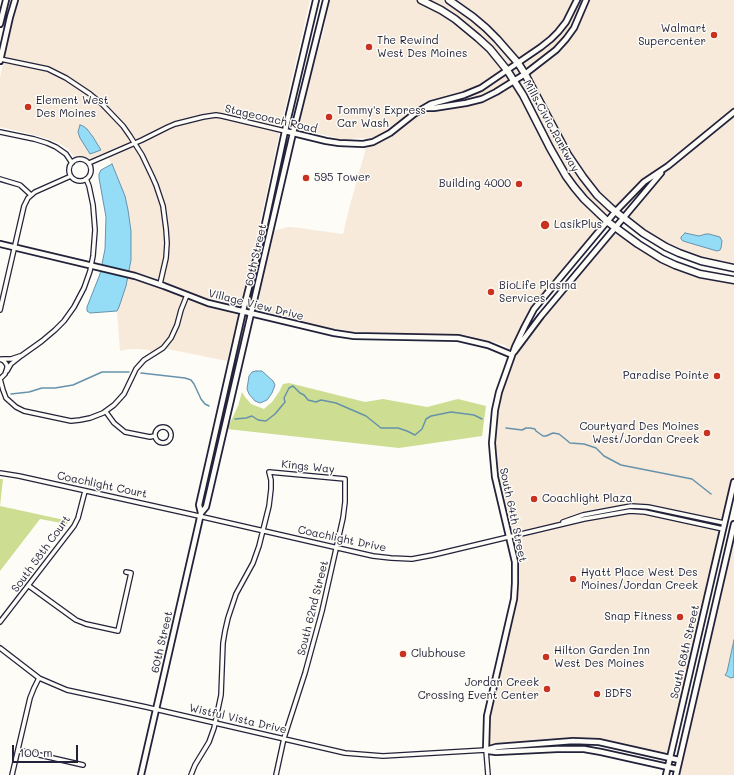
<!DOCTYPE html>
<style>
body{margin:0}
#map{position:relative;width:734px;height:775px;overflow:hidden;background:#fdfcf7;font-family:Mali,sans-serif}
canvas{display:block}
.scale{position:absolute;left:12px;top:745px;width:66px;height:18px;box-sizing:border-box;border:2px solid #22223b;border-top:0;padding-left:5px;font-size:12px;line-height:14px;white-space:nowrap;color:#22223b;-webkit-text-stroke:3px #fdfcf7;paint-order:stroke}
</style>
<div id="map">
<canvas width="734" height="775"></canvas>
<div class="scale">100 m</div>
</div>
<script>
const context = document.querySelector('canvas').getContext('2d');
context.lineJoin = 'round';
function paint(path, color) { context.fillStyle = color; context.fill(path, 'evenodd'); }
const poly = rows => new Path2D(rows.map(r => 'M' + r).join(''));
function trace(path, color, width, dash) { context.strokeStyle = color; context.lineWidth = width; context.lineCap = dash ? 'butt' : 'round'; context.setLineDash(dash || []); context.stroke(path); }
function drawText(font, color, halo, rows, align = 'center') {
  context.font = font + ' Mali,sans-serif'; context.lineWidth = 3; context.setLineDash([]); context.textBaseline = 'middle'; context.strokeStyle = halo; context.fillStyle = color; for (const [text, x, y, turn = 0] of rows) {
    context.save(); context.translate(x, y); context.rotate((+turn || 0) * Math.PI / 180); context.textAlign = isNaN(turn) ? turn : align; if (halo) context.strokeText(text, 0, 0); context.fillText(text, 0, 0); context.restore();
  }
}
const built = poly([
 [19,0,310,0,280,130,260,223,227,361,163,348,152,354,149,350,139,349,130,349,120,351,117,311,119,307,126,286,131,260,131,231,128,210,125,196,112,165,106,154,92,160,84,156,79,156,74,157,69,150,59,143,48,139,35,135,0,127,0,77,14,18],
 [330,0,734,0,734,268,679,253,615,212,534,309,512,354,615,227,675,265,734,280,734,482,670,757,598,744,556,743,486,750,486,732,514,599,516,572,493,455,495,410,512,355,505,345,466,335,359,332,323,327,272,314,259,308,260,287,274,231,276,230,281,229,287,227,292,227,343,234,350,205,366,148,366,138,355,138,349,141,308,131,303,128,300,122,302,111,309,81,323,34],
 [734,524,734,775,676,775]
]);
const green = poly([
 [289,383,365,402,383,399,427,407,458,399,486,406,482,436,399,448,227,429,238,406,242,392,245,397,251,404,264,409,272,402,279,392,283,384],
 [0,479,3,479,0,506,69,521,67,524,40,519,0,571]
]);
const water = poly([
 [80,125,83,126,87,129,93,137,101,150,90,154,80,138,78,132,80,125],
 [112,164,125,196,128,210,131,231,131,260,126,286,119,307,117,311,90,313,87,311,87,307,100,274,105,249,106,217,99,178,99,174,101,170,112,164],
 [685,233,699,236,706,234,709,234,720,237,722,241,721,248,720,250,717,251,683,241,681,239,681,237,685,233],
 [256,371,262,371,273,381,275,385,272,393,267,400,260,403,255,401,249,394,247,389,249,376,252,372,256,371],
 [734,640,734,677,731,678,725,675,727,672,734,640]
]);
const stream = poly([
 [141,373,185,378,191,380,194,384,201,399,205,404,209,406],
 [11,394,29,392,42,388,55,388,73,385,102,372,129,372],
 [235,419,246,418,252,416,258,420,266,421,275,414,285,402,284,398,289,388,293,386,300,393,304,395,308,400,316,402,321,400,336,403,366,416,381,428,398,428,407,431,415,435,422,429,426,419,431,416,451,412,474,415,482,419],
 [506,428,522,430,526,428,530,428,535,429,536,431,543,436,546,436,553,433,559,434,564,438,570,443,584,444,596,448,604,456,621,465,692,479,711,494]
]);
const minor = poly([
 [0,59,48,69,66,78,90,94,102,104,123,126,130,136,142,155,152,176,156,185,163,206,166,229,167,243,166,258,160,284],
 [0,132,34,139,47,143,56,147,66,154,72,163],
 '69 170a11 11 0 1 1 22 0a11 11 0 1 1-22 0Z',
 [89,163,142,140,168,127,175,124,203,117,216,115,222,116,285,131],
 [0,179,20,185,31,195],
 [0,310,24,206,28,198,35,192,71,176],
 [0,359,4,361,7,365,7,368,5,374,0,379],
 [2,359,11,359,20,356],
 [7,371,11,364,21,356,42,341,55,330,64,321,74,307,84,288,90,271,93,256,95,230,93,205,89,186,87,181,86,180],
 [0,379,3,390,6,398,16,407,24,411,71,421,80,420,90,418,103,413,114,405,124,394,136,369,144,360,163,348,171,338,177,325,181,310,187,295],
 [106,412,114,423,125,432,150,437,154,436],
 '155 435a8 8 0 1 1 16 0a8 8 0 1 1-16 0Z',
 [0,473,19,476,190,514,373,556,391,558,412,559,433,555,584,519,630,511,645,512,723,529],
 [563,522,583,515,631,506,648,507,724,523],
 [29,586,76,620,86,624,118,631,131,573,126,572],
 [0,622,74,526,78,518,85,491],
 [0,648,39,678,67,690,146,707,345,753,383,756,486,750,488,775],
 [18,750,83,765],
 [12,775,30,698,34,688,39,678],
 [191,775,195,765,209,742,214,728,221,695,223,643,225,631,228,618,236,594,253,563,259,546,269,506,271,489,271,480,269,472,345,479,345,502,343,518,322,611,305,673,284,738,276,775]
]);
const tertiary = poly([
 [0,24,6,0],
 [0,61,10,17,15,0],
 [425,108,434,108,466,103,482,99,496,92,525,74,556,50,566,39,574,28,586,0],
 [285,131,326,141,339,143,363,144,373,142,390,133,414,114,431,104,464,95,481,88,541,47,551,39,558,32,566,22,577,0],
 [0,244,135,276,164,286,208,303,334,333,354,336,458,338,488,345,512,355],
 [514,352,541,316,661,173],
 [201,513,199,505,243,311,265,224,285,131,316,0],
 [486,750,487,716,514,599,515,583,515,562,495,477,493,455,492,443,495,410,499,392,515,347,525,326,534,309,615,212,644,182,668,166,734,112],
 [486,750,496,747,573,741,599,742,679,760],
 [488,751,496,752,557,749,584,749,601,752,677,769],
 [141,775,199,522,201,513,206,507,293,133,326,0],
 [666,775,734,482],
 [676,775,734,524]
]);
const primary = poly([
 [421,0,441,10,455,19,478,38,490,49,507,70,523,95,550,148,566,176,574,187,584,199,608,222,638,244,662,259,675,265,700,274,734,280],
 [449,0,473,17,486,28,497,39,518,63,525,74,568,155,583,177,597,195,611,208,643,233,666,247,679,253,701,261,734,268]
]);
const markers = [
 [714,35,4,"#c8321e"],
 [369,47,4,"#c8321e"],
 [28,107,4,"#c8321e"],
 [329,117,4,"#c8321e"],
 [306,178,4,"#c8321e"],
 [519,184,4,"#c8321e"],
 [545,225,5,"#c8321e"],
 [491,292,4,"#c8321e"],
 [717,376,4,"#c8321e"],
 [707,433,4,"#c8321e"],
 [534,499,4,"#c8321e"],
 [573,579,4,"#c8321e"],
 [680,617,4,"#c8321e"],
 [403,654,4,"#c8321e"],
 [546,657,4,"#c8321e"],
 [547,689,4,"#c8321e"],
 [597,694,4,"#c8321e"]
];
const poiNames = [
 ["Walmart",706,29,"right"],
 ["Supercenter",706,42,"right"],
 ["The Rewind",377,41],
 ["West Des Moines",377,54],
 ["Element West",36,101],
 ["Des Moines",36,114],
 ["Tommy's Express",337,111],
 ["Car Wash",337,124],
 ["595 Tower",314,178],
 ["Building 4000",511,184,"right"],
 ["LasikPlus",554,225],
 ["BioLife Plasma",499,286],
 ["Services",499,299],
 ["Paradise Pointe",709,376,"right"],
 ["Courtyard Des Moines",699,427,"right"],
 ["West/Jordan Creek",699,440,"right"],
 ["Coachlight Plaza",542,499],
 ["Hyatt Place West Des",581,573],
 ["Moines/Jordan Creek",581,586],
 ["Snap Fitness",672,617,"right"],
 ["Hilton Garden Inn",554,651],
 ["West Des Moines",554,664],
 ["Clubhouse",411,654],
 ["Jordan Creek",539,683,"right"],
 ["Crossing Event Center",539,696,"right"],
 ["BDFS",605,694]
];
const streetNames = [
 ["Stagecoach Road",271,119,13],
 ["Mills Civic Parkway",551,126,61],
 ["60th Street",256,255,-77],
 ["Village View Drive",256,305,14],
 ["Kings Way",308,467,6],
 ["Coachlight Court",102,485,12],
 ["South 64th Street",513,515,78],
 ["Coachlight Drive",342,539,12],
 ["South 58th Court",41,554,-54],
 ["South 62nd Street",313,608,-76],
 ["60th Street",162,642,-77],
 ["South 68th Street",685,652,-77],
 ["Wistful Vista Drive",238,719,13]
];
paint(built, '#f7eadb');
paint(green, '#cddd91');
paint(water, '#95ddf6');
trace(water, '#6792ab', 1);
trace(stream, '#6792ab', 1.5);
trace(minor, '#22223b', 6);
trace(tertiary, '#22223b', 8);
trace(primary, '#22223b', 9);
trace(minor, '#fdfcf7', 3.5);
trace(tertiary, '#fdfcf7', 4.5);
trace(primary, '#fdfcf7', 6);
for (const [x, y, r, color] of markers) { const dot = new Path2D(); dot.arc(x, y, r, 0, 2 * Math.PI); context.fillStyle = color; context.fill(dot); trace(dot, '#fdfcf7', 1.5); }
drawText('11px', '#22223b', '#fdfcf7', poiNames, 'left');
drawText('11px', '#22223b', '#fdfcf7', streetNames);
</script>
